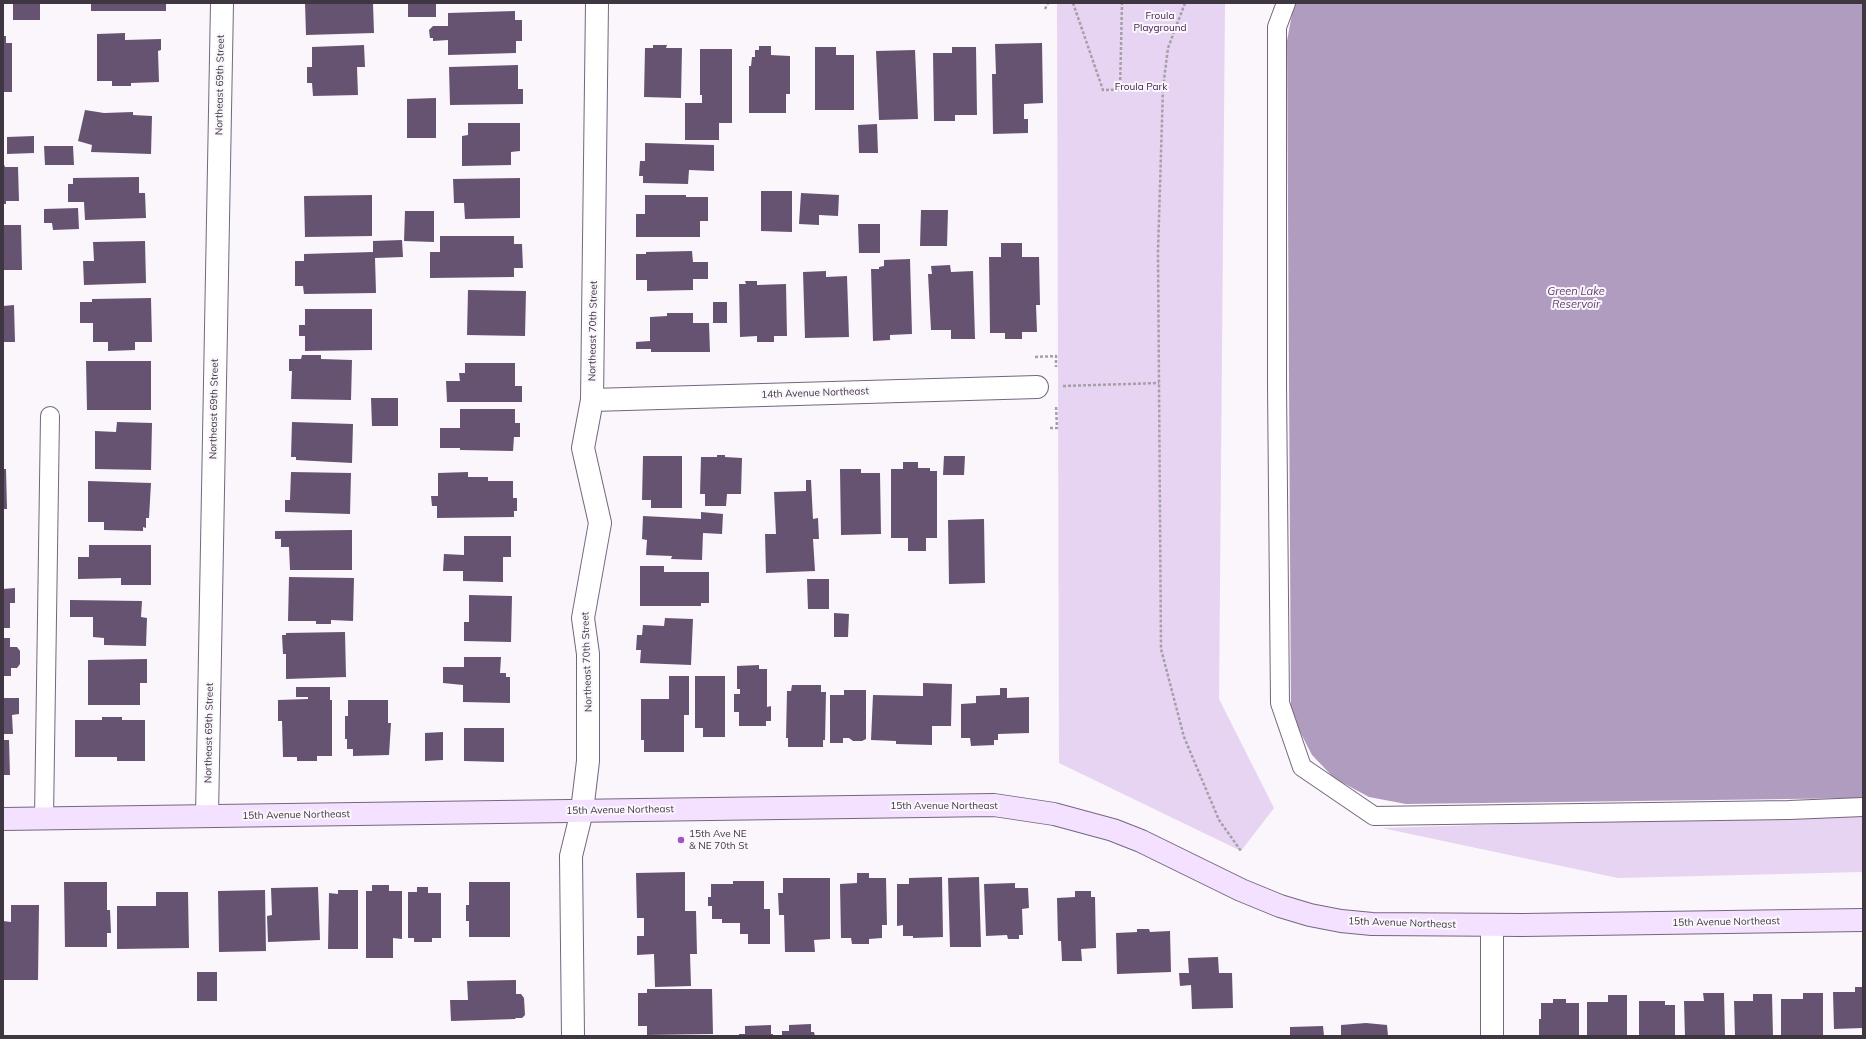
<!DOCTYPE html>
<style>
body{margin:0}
#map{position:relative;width:1866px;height:1039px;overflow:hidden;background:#faf6fc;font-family:Mulish,sans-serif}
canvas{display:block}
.frame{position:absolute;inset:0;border:4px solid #3e3742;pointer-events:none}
</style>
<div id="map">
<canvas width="1866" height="1039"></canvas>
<div class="frame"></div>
</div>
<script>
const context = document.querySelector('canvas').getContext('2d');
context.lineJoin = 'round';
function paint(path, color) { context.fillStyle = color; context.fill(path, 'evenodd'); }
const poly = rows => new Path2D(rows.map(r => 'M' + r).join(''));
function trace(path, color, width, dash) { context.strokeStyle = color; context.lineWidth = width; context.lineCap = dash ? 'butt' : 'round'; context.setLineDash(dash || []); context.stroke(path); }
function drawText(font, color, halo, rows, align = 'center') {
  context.font = font + ' Mulish,sans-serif'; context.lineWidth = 4; context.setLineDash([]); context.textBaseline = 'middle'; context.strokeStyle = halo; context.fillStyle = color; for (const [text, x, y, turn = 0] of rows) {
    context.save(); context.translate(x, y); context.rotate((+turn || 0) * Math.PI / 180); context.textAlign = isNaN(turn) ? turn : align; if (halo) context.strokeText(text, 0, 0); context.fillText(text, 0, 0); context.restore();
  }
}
const green = poly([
 [1057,3,1225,3,1219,699,1274,808,1241,851,1059,763],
 [1863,813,1863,872,1618,878,1382,828]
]);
const water = poly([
 [1294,3,1863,3,1863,798,1406,804,1369,797,1334,778,1312,755,1291,714,1287,41]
]);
const building = poly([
 [13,3,40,3,40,20,13,20],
 [91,3,166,3,166,11,91,11],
 [305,3,373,3,374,33,306,35],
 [408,3,436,3,436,17,408,17],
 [515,11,515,20,522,20,522,41,516,41,516,53,448,55,448,40,433,41,433,38,430,38,429,30,433,26,448,26,448,13],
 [125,33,125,40,161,39,161,50,158,51,159,82,131,83,131,86,112,86,112,81,97,81,97,34],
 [3,36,6,36,6,43,12,43,12,92,3,92],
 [1042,43,1043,103,1024,104,1024,119,1028,119,1028,133,993,134,992,74,996,74,995,44],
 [364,45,365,67,357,67,358,95,313,96,312,83,307,83,307,67,312,67,312,47],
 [653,45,667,45,666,48,682,48,681,98,644,97,645,48,653,48],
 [759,46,771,46,771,55,790,56,790,94,786,94,786,113,749,113,749,66,751,66,752,57,755,57,755,50,759,50],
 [815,47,836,47,836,55,854,55,854,110,815,110],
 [952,47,976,47,977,115,955,115,955,121,934,121,933,53,952,53],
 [700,49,732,49,732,123,719,123,719,140,685,140,685,103,702,103,702,95,700,95],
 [915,50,918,119,879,120,876,51],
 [518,65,518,89,523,89,523,104,450,105,449,67],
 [436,98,436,138,407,138,407,99],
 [85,110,104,113,133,112,133,115,152,116,151,154,91,152,92,145,78,141],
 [468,123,520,123,520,151,511,152,511,165,462,166,462,136,468,135],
 [877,124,878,153,859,153,858,125],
 [34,136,34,153,7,154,7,137],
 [645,143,714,145,714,171,689,170,688,184,643,183,643,176,639,176,640,161,645,161],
 [44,146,73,146,74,165,45,165],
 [3,162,5,167,18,167,19,201,6,201,6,204,3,204],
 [139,177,139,193,145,193,146,218,85,220,84,202,68,202,68,184,73,184,73,178],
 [520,178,520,218,465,219,464,203,454,203,453,179],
 [761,191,792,191,792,232,761,231],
 [801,193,839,195,838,216,819,215,819,225,799,224],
 [372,195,372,236,305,237,304,196],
 [645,195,686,195,686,197,708,197,708,221,700,221,700,237,636,237,636,214,645,214],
 [78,208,79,229,53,230,52,223,44,223,44,209],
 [921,210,948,210,947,246,920,246],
 [405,211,434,211,434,242,404,241],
 [858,224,880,224,880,253,859,253],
 [3,225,21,225,22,270,3,270],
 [440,236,514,236,514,244,522,244,523,268,514,268,514,277,430,278,430,252,440,252],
 [402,240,403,257,375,258,376,293,304,294,303,286,295,286,295,261,304,261,304,254,373,252,373,241],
 [145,241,146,283,84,285,83,261,94,261,93,242],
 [1001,243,1022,243,1022,257,1039,257,1040,305,1036,305,1037,332,1022,332,1022,339,1005,339,1005,333,990,333,989,257,1001,257],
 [692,251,693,262,708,262,708,279,693,279,693,290,647,291,647,280,636,280,636,254,646,254,646,252],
 [910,259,912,334,890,335,890,340,873,341,871,269,879,269,879,267,884,266,884,260],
 [950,265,951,272,973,271,975,339,951,339,951,330,931,330,928,274,932,274,931,266],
 [826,271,826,277,847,276,849,337,805,338,803,272],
 [745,281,757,281,757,285,786,284,787,336,774,336,774,342,757,342,757,336,740,337,739,284,746,284],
 [468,290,526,291,525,336,467,335],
 [151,298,152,342,135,342,135,350,108,351,108,342,93,342,93,323,80,323,80,302,92,302,92,299],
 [713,302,727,302,727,323,713,323],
 [14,305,15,342,3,342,3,306],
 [305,309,372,309,372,350,305,351,305,336,299,336,299,325,305,325],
 [667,313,693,313,693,323,709,323,710,352,651,352,651,349,636,349,636,342,650,341,650,317,667,316],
 [302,355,321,355,321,359,352,360,351,400,291,399,292,371,289,371,289,359,301,359],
 [86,361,151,361,151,410,87,410],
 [465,363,515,363,515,386,522,386,522,402,447,402,446,381,460,381,459,373,465,373],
 [371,398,398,398,398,426,372,426],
 [460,409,515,409,515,423,520,423,520,437,514,437,513,451,460,450,460,448,440,448,440,428,460,428],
 [117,422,152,423,151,470,95,469,95,431,116,432],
 [292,422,353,424,352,463,296,460,296,457,291,457],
 [717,455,725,455,725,457,742,458,741,494,727,494,726,506,705,506,705,494,700,494,701,457,717,457],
 [643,456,682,456,682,508,651,508,651,500,642,500],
 [944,456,965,456,964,475,943,475],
 [903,462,918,462,918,468,930,468,930,471,937,471,937,538,926,538,926,551,908,551,908,538,891,538,891,469,903,469],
 [3,469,6,469,7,509,3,509],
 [840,469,861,469,861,473,880,473,881,534,841,535],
 [291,472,351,473,350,514,285,512,285,500,290,500],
 [468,472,468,477,488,477,488,481,513,481,513,498,517,498,517,511,514,511,514,517,437,518,437,506,432,506,431,496,438,496,438,473],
 [806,480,811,480,813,519,818,518,819,539,813,539,815,571,766,573,765,534,776,534,774,492,806,491],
 [88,481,151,483,149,518,146,518,146,528,143,527,143,531,104,530,104,522,88,522],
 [701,512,723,514,722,534,703,533,702,560,671,559,672,556,646,555,647,540,642,539,643,516,701,519],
 [984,519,985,583,949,584,948,520],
 [352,530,352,570,290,570,289,547,281,547,281,539,275,539,275,531],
 [464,536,511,536,511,557,503,557,503,582,463,581,463,571,443,571,444,554,464,555],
 [89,545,151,545,151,585,121,585,121,578,78,579,78,557,89,557],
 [640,566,664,566,664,572,709,572,709,603,701,603,701,606,640,606],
 [289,577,354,578,353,621,331,620,331,624,316,624,316,621,288,621],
 [807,579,829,579,829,609,808,609],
 [15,588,15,603,10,603,10,628,3,628,3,589],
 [469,595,512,596,511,642,464,641,464,622,469,622],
 [70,600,142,601,141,617,147,618,146,646,104,645,104,638,93,637,93,617,70,617],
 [834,613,849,614,848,637,834,637],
 [665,618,693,619,691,665,640,663,641,650,636,650,637,635,642,635,643,625,664,626],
 [345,632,346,677,286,679,286,654,283,654,282,635,286,635,286,633],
 [3,638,10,638,10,647,17,647,20,651,20,664,17,668,11,668,11,676,3,676],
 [464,657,501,657,500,673,506,673,506,677,510,677,510,703,463,702,463,685,443,683,443,667,464,667],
 [147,659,147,683,140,683,140,705,88,705,88,660],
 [759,665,759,669,767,669,767,707,771,706,771,721,766,721,766,726,739,726,739,712,734,712,734,694,740,694,740,689,737,689,737,666],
 [669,676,689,676,689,715,684,715,684,752,644,752,644,740,641,740,641,699,669,699],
 [695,676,725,676,725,737,703,737,703,728,695,728],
 [923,683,952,684,951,726,932,726,932,745,896,744,896,741,871,740,873,695,923,696],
 [792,685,821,685,821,692,826,692,825,740,823,740,823,747,788,747,788,738,786,738,787,691,791,691],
 [296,687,330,687,330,700,332,700,332,756,317,756,317,761,297,761,297,757,283,757,282,721,278,721,278,700,308,699,308,697,296,697],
 [1000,688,1007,688,1007,698,1029,697,1029,733,998,734,998,740,994,740,994,745,971,746,970,738,961,738,961,704,976,703,976,696,1000,695],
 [844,690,866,690,866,739,862,741,853,741,849,738,843,738,843,743,830,743,830,695,844,695],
 [3,698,19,698,19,714,12,715,13,734,3,734],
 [348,700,388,700,388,723,391,723,389,755,353,756,353,749,347,749,347,739,345,739,345,716,348,716],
 [102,717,122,717,122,720,145,720,145,761,117,761,117,757,75,757,75,720,102,720],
 [464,728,504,728,504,762,464,761],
 [443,732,443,760,425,761,425,733],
 [3,740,9,740,10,775,3,775],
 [685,872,685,911,696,911,697,954,690,954,691,986,655,987,654,954,637,955,637,936,644,936,644,918,637,918,636,873],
 [857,873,869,873,869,878,886,878,887,925,882,925,882,938,869,939,869,944,852,944,851,938,841,938,840,884,857,883],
 [942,877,943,937,913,938,913,936,903,936,903,925,897,926,897,884,909,884,909,878],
 [979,877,981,947,950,947,948,878],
 [783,878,830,878,830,939,814,940,815,952,785,952,784,915,779,915,778,893,783,893],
 [733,881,764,881,764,909,770,909,770,944,748,944,748,934,740,934,740,923,722,923,722,919,712,919,712,906,708,906,708,897,711,897,711,884,733,884],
 [64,882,107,882,107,910,110,910,111,933,107,933,107,947,65,947],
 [469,882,510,882,510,937,469,937,469,921,466,921,466,905,469,905],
 [1015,883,1015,888,1028,888,1029,908,1022,909,1023,935,1019,935,1019,939,1008,939,1007,935,986,936,984,884],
 [372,885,389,885,389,891,402,891,402,939,393,938,393,958,366,958,366,891,372,891],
 [318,887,320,940,268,942,267,916,272,915,271,888],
 [417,887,428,887,428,893,441,893,441,938,432,938,432,942,414,942,414,938,408,938,408,892,417,892],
 [265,890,266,951,219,952,218,891],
 [338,890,358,890,358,949,328,949,329,893,338,894],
 [1075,891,1091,891,1091,897,1095,897,1096,948,1081,949,1082,961,1062,961,1061,941,1058,941,1057,898,1075,897],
 [156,892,188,892,189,948,117,949,117,906,156,906],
 [11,905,39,905,38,980,3,980,3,921,11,922],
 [1137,929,1149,929,1150,932,1170,931,1171,972,1117,974,1116,933,1137,932],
 [1218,957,1219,973,1232,973,1233,1008,1192,1009,1191,985,1180,986,1179,973,1189,973,1188,958],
 [197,972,217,972,217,1001,197,1001],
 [516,980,516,994,521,994,524,998,525,1015,522,1018,515,1018,516,1019,451,1021,450,1000,468,1000,467,981],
 [1855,987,1863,987,1863,1028,1834,1029,1833,992,1855,992],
 [647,989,712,989,713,1034,647,1035,647,1026,638,1026,638,993,647,993],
 [1703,993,1724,993,1725,1036,1685,1036,1684,1001,1704,1001],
 [1803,993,1823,993,1823,1036,1781,1036,1781,999,1803,999],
 [1753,994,1772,994,1773,1036,1735,1036,1734,1001,1753,1001],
 [1608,995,1627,995,1627,1036,1587,1036,1587,1002,1608,1002],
 [1553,999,1566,999,1566,1003,1579,1003,1579,1036,1539,1036,1539,1019,1541,1019,1541,1003,1553,1003],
 [1639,1001,1665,1001,1665,1005,1675,1005,1675,1036,1639,1036],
 [1366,1023,1387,1025,1388,1036,1341,1036,1341,1025],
 [811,1024,811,1032,814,1032,815,1036,782,1036,782,1031,789,1031,789,1025],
 [771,1025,771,1034,773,1034,773,1036,739,1036,739,1034,745,1034,745,1026],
 [1323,1026,1324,1036,1290,1036,1290,1027]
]);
const path = poly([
 [1073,3,1103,90,1163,88],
 [1185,3,1168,48,1163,88,1158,251,1161,649,1184,737,1219,820,1241,851],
 [1045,9,1048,3],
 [1120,90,1122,3],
 [1035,357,1056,356,1056,367],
 [1063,386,1159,383],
 [1050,428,1057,428,1056,406]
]);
const service = poly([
 [1286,3,1277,27,1277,386,1280,703,1302,767,1374,816,1789,810,1863,807],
 [44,818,50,416]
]);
const minor = poly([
 [592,400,1037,387],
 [207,816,222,3],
 [1492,925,1492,1036],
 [573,1036,571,856,582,811,588,761,588,654,583,618,600,523,583,448,592,400,597,3]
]);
const secondary = poly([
 [3,819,994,805,1054,814,1113,830,1141,841,1241,890,1280,906,1310,915,1341,921,1372,924,1523,925,1863,920]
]);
const markers = [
 [681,840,4,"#9f54c6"]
];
const parkNames = [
 ["Froula",1160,16],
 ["Playground",1160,28],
 ["Froula Park",1141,87]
];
const streetNames = [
 ["Northeast 69th Street",220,85,-89],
 ["Northeast 70th Street",593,331,-89],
 ["14th Avenue Northeast",815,393,-2],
 ["Northeast 69th Street",214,409,-89],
 ["Northeast 70th Street",587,662,-92],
 ["Northeast 69th Street",209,733,-89],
 ["15th Avenue Northeast",944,806],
 ["15th Avenue Northeast",620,810,-1],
 ["15th Avenue Northeast",296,815,-1],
 ["15th Avenue Northeast",1726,922,-1],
 ["15th Avenue Northeast",1402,923,2]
];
const poiNames = [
 ["15th Ave NE",689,834],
 ["& NE 70th St",689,846]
];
const waterNames = [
 ["Green Lake",1576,292],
 ["Reservoir",1576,305]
];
paint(green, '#e6d4f2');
paint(water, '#b09cbe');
paint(building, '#665372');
trace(service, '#75667e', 20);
trace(minor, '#75667e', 24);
trace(secondary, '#75667e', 24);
trace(path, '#a5a0a8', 2.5, [3, 2]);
trace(service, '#fff', 18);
trace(minor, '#fff', 22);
trace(secondary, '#f4e1ff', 22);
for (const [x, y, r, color] of markers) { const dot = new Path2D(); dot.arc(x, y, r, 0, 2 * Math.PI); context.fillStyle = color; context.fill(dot); trace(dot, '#faf6fc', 1.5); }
drawText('10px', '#422552', '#faf6fc', parkNames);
drawText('10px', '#3e3742', '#faf6fc', streetNames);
drawText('10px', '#3e3742', '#faf6fc', poiNames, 'left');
drawText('italic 11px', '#5d3f6e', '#faf6fc', waterNames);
</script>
